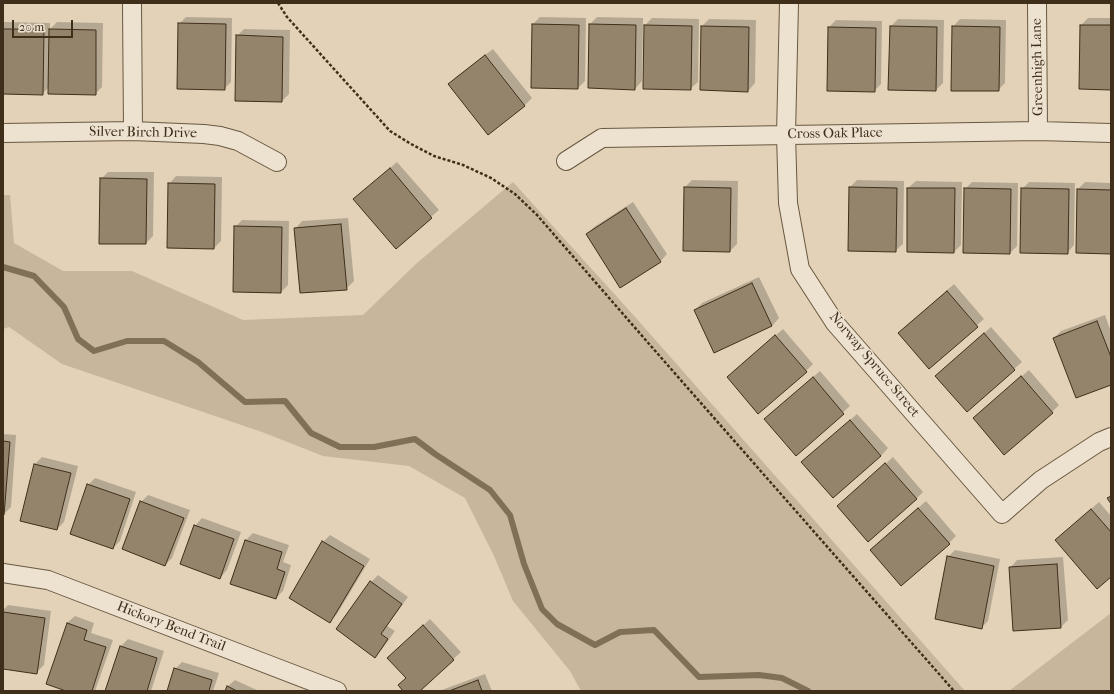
<!DOCTYPE html>
<style>
body{margin:0}
#map{position:relative;width:1114px;height:694px;overflow:hidden;background:#e3d2b7;font-family:"IM FELL French Canon",serif}
canvas{display:block}
.frame{position:absolute;inset:0;border:4px solid #3f2f1a;pointer-events:none}
.scale{position:absolute;left:12px;top:20px;width:61px;height:18px;box-sizing:border-box;border:2px solid #3f2f1a;border-top:0;padding-left:5px;font-size:12px;line-height:14px;white-space:nowrap;color:#3f2f1a;-webkit-text-stroke:3px #ede2d0;paint-order:stroke}
</style>
<div id="map">
<canvas width="1114" height="694"></canvas>
<div class="frame"></div>
<div class="scale">20 m</div>
</div>
<script>
const context = document.querySelector('canvas').getContext('2d');
context.lineJoin = 'round';
function paint(path, color) { context.fillStyle = color; context.fill(path, 'evenodd'); }
const poly = rows => new Path2D(rows.map(r => 'M' + r).join(''));
function trace(path, color, width, dash) { context.strokeStyle = color; context.lineWidth = width; context.lineCap = dash ? 'butt' : 'round'; context.setLineDash(dash || []); context.stroke(path); }
function drawText(font, color, halo, rows, align = 'center') {
  context.font = font + ' "IM FELL French Canon",serif'; context.lineWidth = 3; context.setLineDash([]); context.textBaseline = 'middle'; context.strokeStyle = halo; context.fillStyle = color; for (const [text, x, y, turn = 0] of rows) {
    context.save(); context.translate(x, y); context.rotate((+turn || 0) * Math.PI / 180); context.textAlign = isNaN(turn) ? turn : align; if (halo) context.strokeText(text, 0, 0); context.fillText(text, 0, 0); context.restore();
  }
}
const green = poly([
 [513,182,636,318,965,691,581,691,570,671,513,601,494,556,465,498,409,466,323,456,262,432,62,364,9,327,3,329,3,195,10,195,14,243,63,271,132,271,243,320,363,315,417,263],
 [1111,613,1111,691,1009,691]
]);
const shadow = poly([
 [186,17,232,18,231,82,224,89,179,24],
 [540,17,586,18,585,81,578,88,533,24],
 [597,17,643,18,642,81,635,89,589,87,590,24],
 [652,18,699,19,698,82,690,89,645,25],
 [1088,18,1111,18,1111,89,1081,25],
 [709,19,756,20,755,83,748,91,702,26],
 [898,19,944,20,943,83,936,90,891,26],
 [960,19,1006,20,1005,83,998,90,953,27],
 [836,20,882,21,881,84,874,91,829,27],
 [4,22,50,23,50,29,57,22,103,23,102,87,95,94,49,87,42,94,3,93,3,23],
 [244,29,290,30,289,94,282,101,237,36],
 [493,49,532,98,525,105,488,134,449,84,456,77],
 [397,162,439,210,396,247,362,192],
 [108,172,154,172,153,236,146,243,101,179],
 [176,176,222,177,221,241,214,248,168,247,169,184],
 [692,180,738,181,737,244,730,251,685,187],
 [857,180,904,181,903,244,895,251,850,187],
 [916,181,962,182,961,245,954,252,908,251,908,188],
 [972,182,1018,183,1017,246,1010,253,965,189],
 [1029,182,1075,183,1074,245,1067,253,1022,189],
 [1085,182,1111,183,1111,253,1078,189],
 [633,202,667,254,660,262,587,234,594,227],
 [348,218,354,281,346,289,295,229,302,221],
 [242,220,289,221,288,285,281,292,235,227],
 [759,277,779,318,772,326,695,310,702,303],
 [954,284,984,319,929,367,906,326],
 [1105,315,1111,332,1111,384,1054,338,1061,331],
 [991,327,1022,362,967,410,944,369],
 [783,329,813,364,806,371,735,370],
 [1029,370,1059,405,1052,412,981,411],
 [820,371,850,406,796,454,773,412],
 [857,414,888,448,881,456,810,455],
 [3,434,16,435,11,507,4,514],
 [42,457,78,466,64,522,57,529,22,520,35,464],
 [893,457,923,492,916,499,846,499],
 [95,478,136,492,120,541,113,548,88,485],
 [148,495,190,510,172,558,165,565,141,502],
 [926,501,956,536,949,543,878,543],
 [1099,502,1111,516,1111,576,1064,533],
 [202,518,241,532,227,570,220,578,195,526],
 [253,533,289,545,283,562,291,565,283,591,276,598,245,541],
 [330,535,370,559,337,614,330,621,323,542],
 [955,550,1000,559,988,621,981,628,948,557],
 [1063,557,1068,620,1060,628,1010,568,1017,560],
 [378,575,408,597,387,626,395,631,382,649,375,656,371,582],
 [8,605,51,611,44,665,36,673,3,668,3,610],
 [75,616,94,623,91,633,113,640,95,691,70,691,67,623],
 [430,619,461,652,419,691,405,691,407,678,396,651],
 [128,639,164,651,151,691,106,691,121,646],
 [182,662,219,673,213,691,168,691,175,669],
 [485,674,492,691,439,691],
 [235,680,259,691,226,691,227,687]
]);
const stream = poly([
 [3,267,34,276,64,307,78,339,94,351,127,341,164,341,198,362,245,402,285,401,311,433,340,447,374,447,415,439,435,454,490,490,510,515,524,564,542,609,557,624,595,645,620,632,654,630,699,677,759,675,782,678,808,691]
]);
const building = poly([
 [178,23,226,24,225,90,177,89,178,23],
 [532,24,579,25,578,89,531,88,532,24],
 [589,24,636,25,635,90,588,88,589,24],
 [644,25,692,26,691,90,643,89,644,25],
 [1080,25,1111,25,1111,90,1079,89,1080,25],
 [701,26,749,27,748,92,700,90,701,26],
 [890,26,937,27,936,91,888,90,890,26],
 [952,26,1000,27,999,91,951,91,952,26],
 [828,27,876,28,875,92,827,91,828,27],
 [3,29,44,29,43,95,3,94,3,29],
 [49,29,96,30,96,95,48,94,49,29],
 [236,35,283,37,282,102,235,101,236,35],
 [485,55,525,106,488,135,448,84,485,55],
 [390,168,432,218,396,249,353,199,390,168],
 [100,178,147,179,146,244,99,244,100,178],
 [168,183,215,184,214,249,167,248,168,183],
 [684,187,731,188,730,252,683,251,684,187],
 [849,187,897,188,896,252,848,251,849,187],
 [907,188,955,188,954,253,907,252,907,188],
 [964,188,1011,189,1010,254,963,253,964,188],
 [1021,188,1069,189,1068,254,1020,253,1021,188],
 [1077,189,1111,190,1111,254,1076,253,1077,189],
 [626,208,661,262,620,288,586,234,626,208],
 [341,224,347,290,300,293,294,228,341,224],
 [234,226,282,227,281,293,233,292,234,226],
 [752,283,772,326,714,353,694,310,752,283],
 [947,291,978,327,929,369,898,333,947,291],
 [1097,321,1111,357,1111,385,1076,398,1053,338,1097,321],
 [984,333,1015,370,967,412,935,376,984,333],
 [775,335,807,372,758,414,727,377,775,335],
 [1021,376,1053,413,1004,455,973,418,1021,376],
 [813,377,844,414,796,456,764,419,813,377],
 [850,420,881,456,833,498,801,462,850,420],
 [3,441,10,442,4,515,3,515,3,441],
 [885,463,917,499,868,542,837,506,885,463],
 [34,464,71,473,57,530,20,521,34,464],
 [87,484,130,499,113,549,70,534,87,484],
 [1111,496,1111,504,1107,498,1111,496],
 [140,501,184,518,165,566,122,549,140,501],
 [918,508,950,544,901,586,870,550,918,508],
 [1091,509,1111,532,1111,577,1097,589,1055,540,1091,509],
 [194,525,234,539,220,579,180,564,194,525],
 [245,540,282,552,277,569,285,572,276,599,230,584,245,540],
 [322,541,364,566,330,623,289,598,322,541],
 [947,556,994,566,982,629,935,619,947,556],
 [1057,564,1061,628,1013,631,1009,567,1057,564],
 [370,581,402,604,381,634,388,639,375,658,336,629,370,581],
 [3,612,45,618,37,674,3,669,3,612],
 [67,623,87,630,84,640,106,647,92,691,66,691,46,684,67,623],
 [423,625,454,660,420,691,403,691,398,685,406,678,387,658,423,625],
 [120,646,157,658,147,691,105,691,120,646],
 [174,668,212,680,209,691,167,691,174,668],
 [478,680,482,691,449,691,478,680],
 [227,686,237,691,225,691,227,686]
]);
const path = poly([
 [278,3,287,17,390,131,411,144,434,156,463,165,491,178,515,194,537,215,650,345,954,691]
]);
const street = poly([
 [132,3,133,131],
 [789,3,786,135,788,203,800,269,835,323,1002,514,1041,480,1099,442,1111,437],
 [1037,3,1038,131],
 [3,133,133,131,204,134,220,136,238,141,277,162],
 [566,161,602,138,1038,131,1111,133],
 [3,573,48,580,337,691]
]);
const streetNames = [
 ["Greenhigh Lane",1038,67,-91],
 ["Silver Birch Drive",143,133,1],
 ["Cross Oak Place",835,134,-1],
 ["Norway Spruce Street",874,365,50],
 ["Hickory Bend Trail",171,627,21]
];
paint(green, '#c7b69c');
paint(shadow, '#0003');
trace(stream, '#807058', 6);
paint(building, '#94846c');
trace(building, '#3f2f1a', 1);
trace(street, '#685841', 20);
trace(path, '#3f2f1a', 2.5, [3, 2]);
trace(street, '#ede2d0', 18);
drawText('14px', '#3f2f1a', '#ede2d0', streetNames);
</script>
